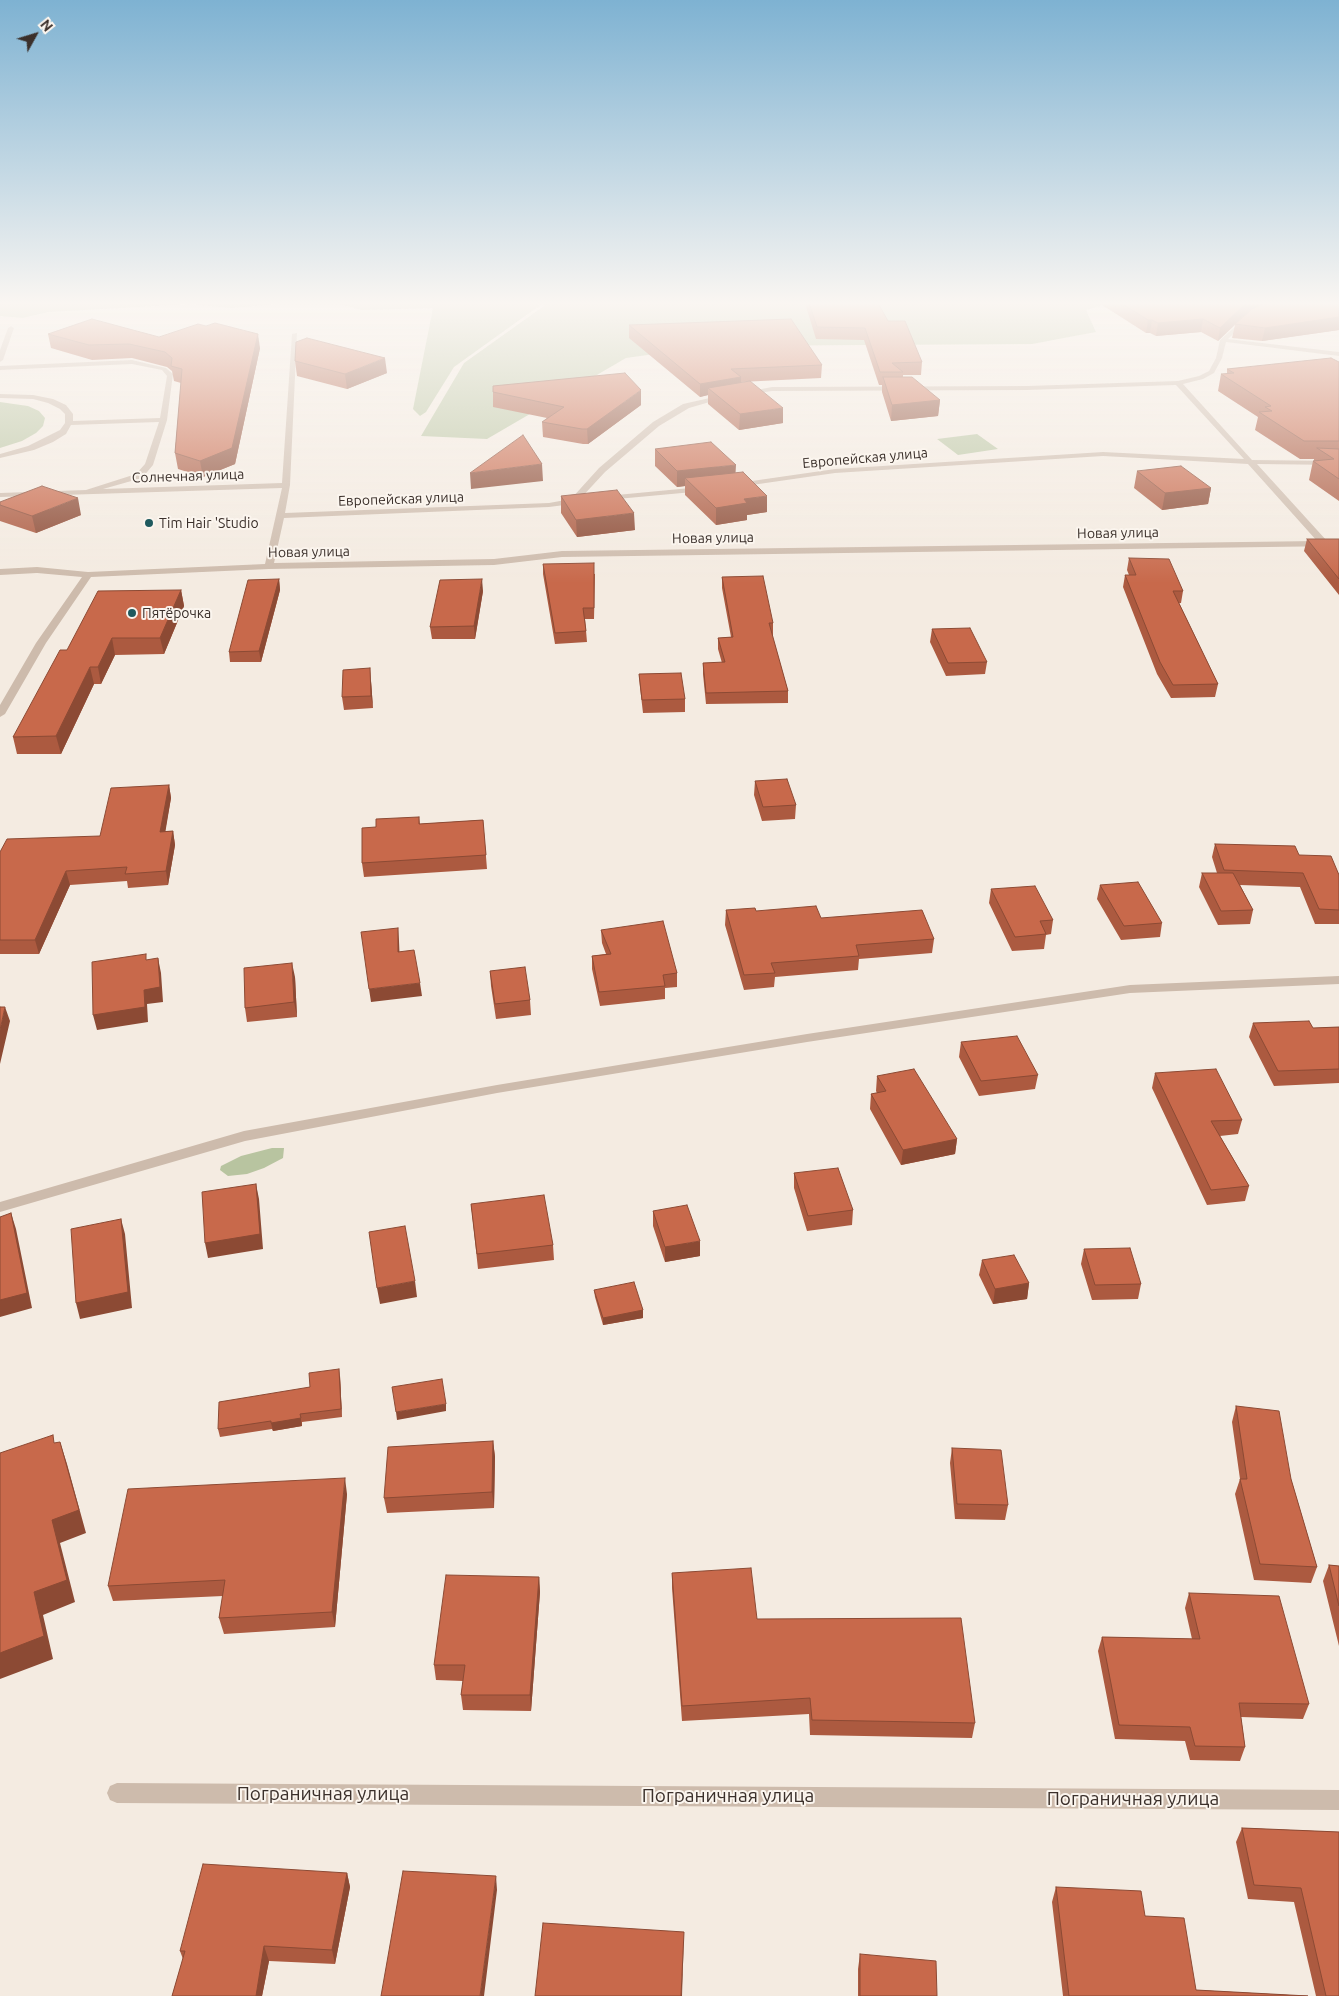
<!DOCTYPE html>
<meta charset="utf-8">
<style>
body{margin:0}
#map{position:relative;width:1339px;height:1996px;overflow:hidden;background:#f4ebe1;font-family:Ubuntu,sans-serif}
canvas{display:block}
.north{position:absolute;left:10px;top:10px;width:50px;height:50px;-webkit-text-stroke:4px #fbf5ee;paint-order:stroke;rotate:51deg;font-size:14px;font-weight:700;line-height:20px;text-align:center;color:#3b302b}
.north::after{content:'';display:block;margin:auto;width:18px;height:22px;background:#3b302b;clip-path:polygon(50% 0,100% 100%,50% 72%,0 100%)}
</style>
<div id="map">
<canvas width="1339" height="1996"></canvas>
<div class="north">N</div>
</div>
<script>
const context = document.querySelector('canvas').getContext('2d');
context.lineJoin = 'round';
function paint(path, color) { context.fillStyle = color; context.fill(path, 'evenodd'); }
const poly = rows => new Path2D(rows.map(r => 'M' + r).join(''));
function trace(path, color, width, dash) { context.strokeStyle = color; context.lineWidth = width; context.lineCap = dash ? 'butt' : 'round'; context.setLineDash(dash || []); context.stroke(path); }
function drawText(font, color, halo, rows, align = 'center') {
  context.font = font + ' Ubuntu,sans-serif'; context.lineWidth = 4; context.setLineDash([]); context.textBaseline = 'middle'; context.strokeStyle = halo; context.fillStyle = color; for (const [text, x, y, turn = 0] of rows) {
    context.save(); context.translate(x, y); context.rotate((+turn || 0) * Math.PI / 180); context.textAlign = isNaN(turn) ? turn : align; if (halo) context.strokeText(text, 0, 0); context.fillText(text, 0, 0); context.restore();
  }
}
const green = poly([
 [0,303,290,303,231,308,190,304,48,312,23,318,0,316],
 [337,303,538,303,539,306,454,367,426,412,420,416,413,409,433,308,361,310],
 [548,303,1109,303,1086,310,1096,332,1032,344,712,346,626,358,487,439,421,436,464,363],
 [0,402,28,406,39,411,45,418,43,426,36,433,22,441,0,448],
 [977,434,998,449,958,455,937,439],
 [272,1148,284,1148,283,1158,264,1168,247,1174,228,1176,220,1170,221,1166,241,1156]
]);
const minor = poly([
 [1246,317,1248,318,1248,320,1228,339,1339,352,1339,356,1226,342,1222,358,1214,373,1203,379,1183,384,1252,460,1339,461,1339,465,1257,464,1327,541,1339,540,1339,546,562,557,494,565,269,569,91,577,46,643,5,714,0,717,0,705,36,643,82,577,37,573,0,575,0,569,37,567,88,572,265,564,282,488,0,497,0,493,86,490,136,474,145,464,159,422,71,425,66,434,53,442,34,450,0,458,0,454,28,446,60,430,65,423,65,414,60,409,48,403,33,399,0,398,0,394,33,395,53,399,66,405,73,414,73,421,160,418,167,376,162,370,132,364,0,370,0,366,132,360,166,368,173,374,167,420,153,465,142,478,103,489,282,483,292,334,297,333,290,485,285,513,549,503,571,499,599,468,653,422,683,404,723,395,727,397,689,408,659,426,605,472,580,499,580,503,549,507,284,518,274,563,494,559,562,551,1317,541,1248,464,1103,456,835,473,738,487,734,485,738,483,835,469,1103,452,1244,459,1176,385,1027,390,772,391,745,395,741,393,772,387,1027,386,1178,381,1199,376,1209,371,1216,358,1220,340,1246,317],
 [11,326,14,328,3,360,0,362,0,350,8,328,11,326],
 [701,487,704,487,704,491,606,500,602,498,606,496,701,487],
 [1339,976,1339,984,1130,993,807,1042,497,1093,245,1141,0,1212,0,1202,244,1131,497,1085,807,1034,1130,985,1339,976],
 [117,1783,1339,1790,1339,1810,117,1803,110,1800,107,1793,110,1786,117,1783]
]);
const wall = poly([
 [805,303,878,303,888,321,922,362,921,375,903,375,903,377,940,400,938,416,891,421,882,392,882,385,879,385,864,340,816,339],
 [1099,303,1339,303,1339,330,1262,341,1232,338,1235,325,1218,341,1201,332,1156,336,1150,333,1146,333],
 [629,325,822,365,821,378,741,382,741,383,783,423,739,430,708,404,708,395,700,397,629,338],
 [48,334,159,337,260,348,235,464,203,477,178,469,175,453,181,383,174,381,172,371,167,367,132,358,92,360,51,348],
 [295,361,387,373,347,389,297,376],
 [1339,362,1339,501,1309,480,1313,461,1314,461,1314,459,1300,459,1255,430,1258,417,1218,391,1221,374,1227,374,1227,369],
 [493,392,641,405,588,444,583,444,543,437,542,422,547,418,493,407],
 [655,449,735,473,767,512,747,515,747,520,716,525,685,495,685,486,677,487,655,466],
 [1137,471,1211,488,1208,504,1162,510,1134,488],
 [561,496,635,530,577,537,561,513],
 [0,502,81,515,36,533,0,521],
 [1307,539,1339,539,1339,595,1304,551],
 [1129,558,1183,591,1181,603,1179,603,1218,684,1215,697,1171,698,1157,674,1123,587,1125,575,1129,575,1127,570],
 [543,564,595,574,594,619,585,619,587,642,555,644,543,574],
 [722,577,773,623,773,635,772,635,788,691,788,703,706,704,703,674,703,663,722,663,718,649,718,638,731,637,722,588],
 [279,579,280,590,261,662,230,662,229,652],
 [181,590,184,606,164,654,115,655,101,684,94,684,61,754,17,754,13,737,67,650],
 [483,591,475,639,432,639,430,627],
 [932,629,987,662,985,674,946,676,930,642],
 [639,674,685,699,685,712,643,713,640,687],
 [371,681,373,708,344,710,342,697],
 [755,781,796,805,795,819,762,821,754,795],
 [169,785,171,798,165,831,173,831,175,845,168,885,128,888,127,881,70,885,39,954,0,954,0,852,100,836],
 [419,817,420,824,483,820,487,869,364,877,362,863,376,827],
 [1215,844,1299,855,1339,875,1339,924,1315,924,1300,887,1240,885,1253,910,1250,924,1218,925,1199,887,1202,873,1217,873,1212,857],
 [1100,885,1162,923,1160,937,1121,940,1097,899],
 [991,889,1053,920,1051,934,1046,935,1044,949,1012,951,989,903],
 [726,910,756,911,821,918,934,939,932,953,859,959,858,970,775,977,774,987,744,990,725,925],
 [601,930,677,973,677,987,665,988,665,999,600,1006,592,969,592,956,606,954,602,943],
 [490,971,530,1000,531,1015,496,1019,491,986],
 [295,977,297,1017,247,1022,245,1008],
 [1253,1023,1313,1028,1339,1027,1339,1083,1274,1086,1249,1037],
 [961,1042,1038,1075,1035,1089,979,1096,959,1057],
 [1155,1073,1242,1120,1238,1134,1220,1136,1249,1186,1245,1201,1207,1205,1152,1088],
 [877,1076,957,1139,955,1154,901,1165,870,1109,871,1094,877,1093,876,1091],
 [794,1173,853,1210,852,1225,807,1231,794,1188],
 [471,1204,553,1245,554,1260,478,1269],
 [653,1211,700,1256,665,1262,653,1226],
 [1084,1249,1141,1284,1138,1299,1092,1300,1081,1264],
 [982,1260,1029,1283,1027,1299,993,1304,979,1275],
 [594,1290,643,1310,643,1318,603,1325,595,1297],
 [340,1376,342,1417,302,1422,302,1426,273,1431,272,1429,220,1437,218,1429,310,1387],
 [1236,1406,1291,1479,1317,1567,1311,1583,1254,1580,1235,1494,1240,1479,1232,1422],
 [493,1441,495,1457,494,1508,387,1513,384,1498],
 [952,1448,1008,1505,1005,1520,955,1519,950,1463],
 [347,1494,335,1627,224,1634,219,1618,223,1596,113,1601,108,1586],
 [1329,1565,1339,1566,1339,1646,1323,1581],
 [672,1573,757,1619,975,1723,972,1738,810,1735,809,1714,682,1721,672,1588],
 [539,1577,540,1592,531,1711,463,1710,461,1695,463,1681,436,1680,434,1665],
 [1189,1593,1309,1704,1303,1719,1241,1717,1245,1747,1240,1761,1190,1760,1185,1741,1115,1739,1098,1651,1102,1637,1192,1639,1185,1608],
 [1242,1828,1339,1832,1339,1996,1316,1996,1294,1902,1248,1899,1236,1842],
 [347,1873,350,1887,335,1964,269,1961,262,1996,172,1996,183,1959,180,1951],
 [1056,1887,1145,1916,1196,1990,1308,1996,1063,1996,1052,1902],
 [860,1954,937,1996,858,1996,858,1969]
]);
const shadedWall = poly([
 [1246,303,1279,303,1243,316,1218,341,1220,328],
 [1339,317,1339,330,1262,341,1265,328],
 [1203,319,1201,332,1156,336,1158,323],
 [1148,320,1152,320,1150,333,1146,333],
 [258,334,260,348,235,464,203,477,200,461],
 [385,358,387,373,347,389,345,374],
 [741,377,741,390,708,388,708,395,700,397,700,384],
 [641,390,641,405,588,444,587,429],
 [940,400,938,416,891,421,892,405],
 [783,408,783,423,739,430,740,414],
 [542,464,543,481,471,489,470,473],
 [736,465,735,482,685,478,685,486,677,487,677,471],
 [1211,488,1208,504,1162,510,1165,493],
 [767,496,767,512,747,515,747,520,716,525,716,508,744,499],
 [78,498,81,515,36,533,32,516],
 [634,513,635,530,577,537,576,520],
 [279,579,280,590,261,662,259,651],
 [482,579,483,591,475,639,474,626],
 [181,590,184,606,164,654,160,638],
 [112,638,115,655,101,684,98,667],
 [90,667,94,684,61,754,56,736],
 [370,668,371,681,373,708,371,696],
 [169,785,171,798,163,846,160,832],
 [173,831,175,845,168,885,166,871],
 [66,871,70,885,39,954,35,940],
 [398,928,399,941,400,965,398,952],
 [158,958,161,973,163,1002,147,1004,148,1022,97,1030,93,1015,144,990],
 [292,963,295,977,297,1017,294,1002],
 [420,983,422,996,371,1002,369,989],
 [5,1007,10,1021,0,1064,0,1030],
 [957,1139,955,1154,901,1165,903,1150],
 [256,1184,259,1199,263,1249,208,1258,205,1243],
 [11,1213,16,1229,32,1308,0,1317,0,1300],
 [121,1219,125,1234,132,1308,80,1319,76,1303],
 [700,1241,700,1256,665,1262,665,1247],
 [415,1281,417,1297,380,1304,377,1288],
 [1029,1283,1027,1299,993,1304,995,1289],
 [643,1310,643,1318,603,1325,603,1318],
 [339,1369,340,1376,342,1417,341,1409],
 [446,1404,446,1411,397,1420,396,1412],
 [300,1414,302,1426,273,1431,271,1423],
 [493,1441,495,1457,494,1508,492,1492],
 [60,1442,67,1464,86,1533,60,1543,75,1602,43,1615,53,1659,0,1679,0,1653,34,1592,52,1520],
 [345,1478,347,1494,335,1627,332,1612],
 [539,1577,540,1592,531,1711,530,1695],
 [347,1873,350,1887,335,1964,332,1950],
 [496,1876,497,1890,484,1996,480,1996],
 [684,1932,682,1996,681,1996],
 [264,1946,269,1961,262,1996,256,1996]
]);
const building = poly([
 [809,303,878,303,888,321,905,321,922,362,892,363,903,372,880,372,865,328,817,327,809,303],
 [1121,303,1246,303,1220,328,1203,319,1158,323,1152,320,1148,320,1121,303],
 [1265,303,1339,303,1339,317,1265,328,1235,324,1252,309,1265,303],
 [92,319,159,337,198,324,206,326,215,323,258,334,232,448,200,461,175,453,182,369,171,366,172,358,165,352,129,344,89,345,48,334,92,319],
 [791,319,822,365,731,369,741,377,700,384,629,325,791,319],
 [307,338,385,358,345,374,295,361,296,342,307,338],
 [1331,358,1339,362,1339,441,1304,441,1259,412,1272,411,1265,407,1271,406,1221,374,1234,373,1227,369,1331,358],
 [625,373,641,390,587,429,582,429,542,422,564,407,493,392,493,386,625,373],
 [883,377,912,377,940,400,892,405,883,377],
 [750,381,783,408,740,414,708,388,750,381],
 [523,435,542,464,470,473,523,435],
 [711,442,736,465,677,471,655,449,711,442],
 [1317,448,1339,449,1339,479,1313,461,1334,459,1317,448],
 [1181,466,1211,488,1165,493,1137,471,1181,466],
 [743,472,767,496,744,499,747,503,716,508,685,478,743,472],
 [42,486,78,498,32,516,0,505,0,502,42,486],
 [617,490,634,513,576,520,561,496,617,490],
 [1307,539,1339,539,1339,579,1307,539],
 [1129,558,1169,559,1183,591,1173,591,1218,684,1173,685,1160,662,1125,575,1136,575,1129,558],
 [594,563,594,608,583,608,586,631,555,633,543,564,594,563],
 [763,576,773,623,769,623,788,691,706,693,703,663,725,662,718,638,733,637,722,577,763,576],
 [279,579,259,651,229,652,248,580,279,579],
 [482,579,474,626,430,627,440,580,482,579],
 [181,590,160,638,112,638,98,667,90,667,56,736,13,737,60,650,67,650,98,591,181,590],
 [970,628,987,662,948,663,932,629,970,628],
 [370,668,371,696,342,697,343,670,370,668],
 [681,673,685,699,642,700,639,674,681,673],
 [787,779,796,805,763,807,755,781,787,779],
 [169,785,160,832,173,831,166,871,125,874,127,867,66,871,35,940,0,940,0,852,7,839,100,836,111,788,169,785],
 [419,817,419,824,483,820,486,855,362,863,362,828,376,827,376,819,419,817],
 [1215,844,1295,846,1299,855,1331,856,1339,875,1339,910,1319,909,1303,873,1224,870,1215,844],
 [1202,873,1233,873,1253,910,1221,911,1202,873],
 [1138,882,1162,923,1124,926,1100,885,1138,882],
 [1035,886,1053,920,1040,921,1046,934,1015,937,991,889,1035,886],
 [816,906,821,918,922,910,934,939,856,945,859,956,771,963,775,973,744,975,726,910,755,908,756,911,816,906],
 [663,921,677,973,663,975,665,986,599,992,592,956,611,954,601,930,663,921],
 [398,928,398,952,414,950,420,983,369,989,361,932,398,928],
 [146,954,146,960,158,958,160,987,144,990,145,1007,93,1015,92,962,146,954],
 [292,963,294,1002,245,1008,244,968,292,963],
 [525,967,530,1000,495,1004,490,971,525,967],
 [0,1007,5,1007,0,1030,0,1007],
 [1309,1021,1313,1028,1339,1027,1339,1069,1278,1071,1253,1023,1309,1021],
 [1017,1036,1038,1075,981,1081,961,1042,1017,1036],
 [914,1069,957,1139,903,1150,871,1094,886,1091,877,1076,914,1069],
 [1216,1069,1242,1120,1211,1121,1249,1186,1211,1190,1155,1073,1216,1069],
 [838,1168,853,1210,808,1216,794,1173,838,1168],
 [256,1184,260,1234,205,1243,202,1192,256,1184],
 [544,1195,553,1245,477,1254,471,1204,544,1195],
 [687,1205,700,1241,665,1247,653,1211,687,1205],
 [11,1213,27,1293,0,1300,0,1217,11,1213],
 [121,1219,128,1292,76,1303,71,1229,121,1219],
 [405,1226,415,1281,377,1288,369,1232,405,1226],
 [1130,1248,1141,1284,1095,1285,1084,1249,1130,1248],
 [1014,1255,1029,1283,995,1289,982,1260,1014,1255],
 [634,1282,643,1310,603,1318,594,1290,634,1282],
 [339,1369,341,1409,300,1414,301,1418,271,1423,271,1421,218,1429,219,1402,310,1387,309,1373,339,1369],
 [442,1379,446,1404,396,1412,392,1387,442,1379],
 [1236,1406,1279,1411,1291,1479,1317,1567,1260,1564,1240,1479,1247,1479,1236,1406],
 [53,1435,54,1443,60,1442,79,1510,52,1520,67,1580,34,1592,44,1636,0,1653,0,1453,53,1435],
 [493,1441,492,1492,384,1498,388,1447,493,1441],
 [952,1448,1001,1450,1008,1505,957,1504,952,1448],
 [345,1478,332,1612,219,1618,225,1580,108,1586,128,1489,345,1478],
 [1329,1565,1339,1566,1339,1606,1329,1565],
 [751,1568,757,1619,961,1618,975,1723,812,1720,810,1698,682,1706,672,1573,751,1568],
 [446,1575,539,1577,530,1695,461,1695,465,1665,434,1665,446,1575],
 [1189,1593,1279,1596,1309,1704,1239,1703,1245,1747,1195,1746,1190,1727,1119,1725,1102,1637,1200,1639,1189,1593],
 [1242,1828,1339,1832,1339,1996,1326,1996,1301,1888,1254,1885,1242,1828],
 [203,1864,347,1873,332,1950,264,1946,256,1996,172,1996,185,1951,180,1951,203,1864],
 [403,1871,496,1876,480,1996,381,1996,403,1871],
 [1056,1887,1141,1891,1145,1916,1184,1918,1196,1990,1308,1996,1069,1996,1056,1887],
 [543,1923,684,1932,681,1996,535,1996,543,1923],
 [860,1954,936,1961,937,1996,860,1996,860,1954]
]);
const markers = [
 [149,523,5,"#1f5a5e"],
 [132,613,5,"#1f5a5e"]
];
const farStreetnames = [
 ["Европейская улица",865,458,-5],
 ["Солнечная улица",188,476,-2],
 ["Европейская улица",401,499,-2],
 ["Новая улица",1118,533,-1],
 ["Новая улица",713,538,-1],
 ["Новая улица",309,552,-1]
];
const farPoinames = [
 ["Tim Hair 'Studio",159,523],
 ["Пятёрочка",142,613]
];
const nearStreetnames = [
 ["Пограничная улица",323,1794],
 ["Пограничная улица",728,1796],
 ["Пограничная улица",1133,1799]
];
paint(green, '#b8c4a0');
paint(minor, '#cdbbac');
paint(wall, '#ac5a40');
paint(shadedWall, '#8c4a34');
paint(building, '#c8694b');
trace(building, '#8c4a34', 1);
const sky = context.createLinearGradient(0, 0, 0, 583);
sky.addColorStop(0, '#7eb2d2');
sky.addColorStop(0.52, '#faf6f2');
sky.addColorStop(1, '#faf6f200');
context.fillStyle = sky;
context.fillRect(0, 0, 1339, 583);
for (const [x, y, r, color] of markers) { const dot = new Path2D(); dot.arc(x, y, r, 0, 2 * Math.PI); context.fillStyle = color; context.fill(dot); trace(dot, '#fbf5ee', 2); }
drawText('14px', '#3b302b', '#fbf5ee', farStreetnames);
drawText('14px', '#3b302b', '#fbf5ee', farPoinames, 'left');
drawText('19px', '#3b302b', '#fbf5ee', nearStreetnames);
</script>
